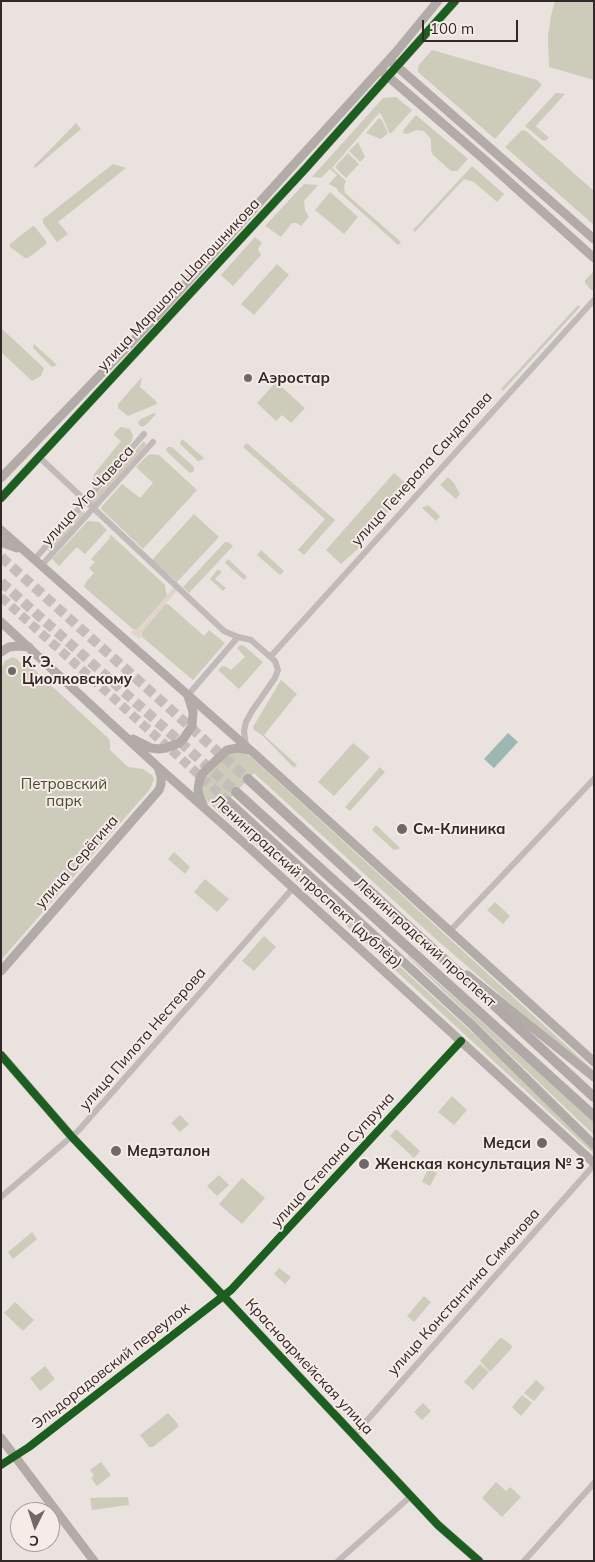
<!DOCTYPE html>
<meta charset="utf-8">
<style>
body{margin:0}
#map{position:relative;width:595px;height:1562px;overflow:hidden;background:#e9e2de;font-family:Mulish,sans-serif}
canvas{display:block}
.frame{position:absolute;inset:0;border:2px solid #312827;pointer-events:none}
.north{position:absolute;left:10px;top:1502px;width:50px;height:50px;box-sizing:border-box;background:#f6ebe6;border:1px solid #a79d9a;border-radius:50%;rotate:184deg;font-size:14px;font-weight:700;line-height:20px;text-align:center;color:#312827}
.north::after{content:'';display:block;margin:auto;width:18px;height:22px;background:#716967;clip-path:polygon(50% 0,100% 100%,50% 72%,0 100%)}
.scale{position:absolute;left:422px;top:20px;width:96px;height:22px;box-sizing:border-box;border:2px solid #312827;border-top:0;padding-left:6px;font-size:15px;line-height:18px;white-space:nowrap;color:#312827;-webkit-text-stroke:4px #f6ebe6;paint-order:stroke}
</style>
<div id="map">
<canvas width="595" height="1562"></canvas>
<div class="frame"></div>
<div class="north">С</div>
<div class="scale">100 m</div>
</div>
<script>
const context = document.querySelector('canvas').getContext('2d');
context.lineJoin = 'round';
function paint(path, color) { context.fillStyle = color; context.fill(path, 'evenodd'); }
const poly = rows => new Path2D(rows.map(r => 'M' + r).join(''));
function trace(path, color, width, dash) { context.strokeStyle = color; context.lineWidth = width; context.lineCap = dash ? 'butt' : 'round'; context.setLineDash(dash || []); context.stroke(path); }
function drawText(font, color, halo, rows, align = 'center') {
  context.font = font + ' Mulish,sans-serif'; context.lineWidth = 4; context.setLineDash([]); context.textBaseline = 'middle'; context.strokeStyle = halo; context.fillStyle = color; for (const [text, x, y, turn = 0] of rows) {
    context.save(); context.translate(x, y); context.rotate((+turn || 0) * Math.PI / 180); context.textAlign = isNaN(turn) ? turn : align; if (halo) context.strokeText(text, 0, 0); context.fillText(text, 0, 0); context.restore();
  }
}
const green = poly([
 [555,1,594,1,594,80,549,67,548,36,551,16],
 [432,50,537,80,541,84,541,86,495,139,418,72,418,66],
 [556,93,565,94,536,126,549,138,545,141,542,140,525,126],
 [396,97,412,110,394,130,390,134,381,114,379,113,332,168,346,181,344,186,345,193,401,242,398,245,337,190,338,189,329,184,337,175,330,169,321,178,312,177,383,98],
 [416,115,468,159,457,171,451,171,433,155,431,150,431,139,424,131,416,130,407,134,403,133,404,129],
 [379,118,382,120,388,133,381,139,366,133],
 [76,123,81,129,35,168,34,166],
 [522,130,526,131,594,191,594,225,505,147],
 [358,142,365,157,360,162,349,151],
 [348,153,359,164,346,178,335,167],
 [113,164,126,168,58,222,68,234,57,242,43,223,43,219],
 [472,166,504,194,497,202,474,182,464,179,415,232,413,230],
 [304,184,318,185,304,201,305,210,309,217,301,226,297,223,292,223,281,237,265,226],
 [330,192,358,217,344,234,315,210],
 [33,226,35,227,46,241,46,244,28,258,25,258,10,247,10,244],
 [255,237,262,243,258,249,261,255,233,286,221,275],
 [277,264,289,275,254,315,241,304],
 [594,271,594,289,592,291,585,283,585,280],
 [578,305,580,307,503,391,501,389],
 [1,328,44,368,41,376,32,381,1,352],
 [34,344,57,365,52,367,33,348],
 [142,377,140,387,156,401,157,404,128,416,118,408,118,404],
 [276,382,305,408,291,423,282,415,276,421,257,403],
 [154,413,156,414,147,424,142,427,139,425,138,422,141,419],
 [121,427,130,429,133,435,132,441,95,483,93,482,94,474,121,441,114,435,116,431],
 [182,439,204,458,202,460,198,461,181,445,180,443],
 [144,441,146,445,92,505,89,502],
 [247,443,335,520,304,555,298,550,325,519,243,447],
 [168,447,172,447,194,467,194,471,190,473,167,452,166,449],
 [152,454,159,455,197,490,143,549,101,509,102,506,122,484,140,498,153,483,136,467,148,455],
 [394,473,410,487,362,541,361,546,341,564,326,550],
 [448,477,454,483,460,494,456,499,440,485],
 [428,505,440,516,436,521,422,508],
 [81,510,85,513,50,552,47,549],
 [194,514,219,537,177,582,152,560],
 [88,521,99,522,107,530,85,554,77,547,59,566,52,559],
 [111,535,165,585,167,596,138,629,133,629,84,587,86,582,94,573,89,568,95,562,91,559,110,538,109,537],
 [225,542,228,542,233,546,189,593,183,587],
 [261,550,284,571,280,575,257,555],
 [228,559,247,577,244,580,225,563],
 [218,569,222,572,215,579,226,588,223,591,210,579],
 [165,604,168,604,204,636,209,630,225,643,193,680,142,637,142,632],
 [240,645,243,645,263,662,239,689,218,670,222,666,227,667,231,670,245,657,237,648],
 [12,657,17,659,22,665,28,664,108,738,110,741,110,750,128,767,143,769,152,775,154,779,150,789,1,960,1,670,4,662],
 [281,680,297,694,264,735,297,765,294,768,263,736,254,730,253,727],
 [353,743,370,757,334,796,318,782],
 [233,752,242,752,251,757,594,1071,594,1073,506,1000,429,933,254,773,223,806,509,1066,594,1151,594,1154,367,944,210,804,202,793,204,779,228,753],
 [380,767,385,772,350,811,345,807],
 [376,825,400,848,399,849,394,850,372,830],
 [174,852,190,867,185,874,168,859],
 [205,879,229,899,217,912,194,892],
 [495,902,510,916,503,924,487,910],
 [264,936,276,947,254,971,242,961],
 [408,956,594,1122,594,1135,408,957],
 [452,1096,467,1110,454,1125,438,1112],
 [180,1115,189,1124,180,1132,171,1123],
 [396,1129,420,1151,414,1158,390,1136],
 [428,1169,437,1173,430,1186,422,1182],
 [219,1175,229,1185,217,1196,207,1186],
 [242,1178,265,1198,242,1224,219,1204],
 [32,1232,37,1239,13,1259,8,1252],
 [279,1268,291,1277,285,1284,274,1274],
 [424,1296,431,1302,414,1322,407,1316],
 [15,1302,34,1320,23,1331,4,1313],
 [500,1338,502,1338,512,1346,511,1349,491,1371,489,1371,480,1361],
 [480,1364,489,1372,473,1390,464,1382],
 [45,1366,55,1379,40,1391,30,1378],
 [536,1380,545,1388,534,1401,524,1393],
 [522,1395,532,1403,521,1416,512,1407],
 [423,1403,431,1411,422,1420,414,1412],
 [168,1413,178,1424,178,1427,153,1447,149,1447,140,1435],
 [101,1462,111,1475,97,1486,91,1478,94,1475,90,1470],
 [496,1482,506,1491,510,1487,521,1497,502,1517,482,1498],
 [128,1497,129,1505,92,1510,90,1498]
]);
const plaza = poly([
 [176,585,179,588,142,632,142,636,139,639,131,633,134,629,139,629]
]);
const water = poly([
 [508,733,518,742,494,768,484,759]
]);
const secondaryTunnel = poly([
 [1,597,228,801]
]);
const primaryTunnel = poly([
 [1,557,248,779],
 [1,582,236,792]
]);
const street = poly([
 [39,457,224,631,238,637,251,640,275,661,278,670,275,678,252,711,246,722,244,731,246,746],
 [34,560,144,434],
 [41,566,153,442],
 [271,656,594,300],
 [188,695,238,637],
 [449,932,594,779],
 [1,1197,78,1131,293,888],
 [354,1435,594,1165],
 [1,1465,29,1447,231,1290,461,1041],
 [338,1561,411,1496],
 [524,1561,594,1483]
]);
const secondary = poly([
 [393,63,594,239],
 [384,73,486,161,594,258],
 [1,478,150,323,396,52,438,1],
 [1,498,306,168,455,1],
 [1,530,257,756,594,1062],
 [1,542,17,548],
 [1,622,158,767,244,843,594,1163],
 [1,652,9,647,17,646,29,647],
 [133,739,151,748,159,749,166,748,179,743,184,738,192,726,193,712,188,696],
 [228,801,471,1024,594,1145],
 [203,804,199,795,198,789,200,778,203,773,227,750,238,748,249,750],
 [1,971,159,790,161,784,161,776,158,767],
 [467,975,594,1077],
 [1,1055,72,1137,231,1304,438,1525,479,1561],
 [1,1438,94,1561]
]);
const primary = poly([
 [248,779,594,1097],
 [236,792,594,1116]
]);
const cycleway = poly([
 [1,498,306,168,455,1],
 [1,1055,72,1137,231,1304,438,1525,479,1561],
 [1,1465,29,1447,231,1290,461,1041]
]);
const markers = [
 [248,378,5,"#716967"],
 [12,671,5,"#716967"],
 [402,829,6,"#716967"],
 [542,1143,6,"#716967"],
 [116,1151,6,"#716967"],
 [364,1164,6,"#716967"]
];
const streetNames = [
 ["улица Маршала Шапошникова",179,285,-47],
 ["улица Генерала Сандалова",422,469,-48],
 ["улица Уго Чавеса",88,496,-48],
 ["улица Серёгина",77,862,-49],
 ["Ленинградский проспект (дублёр)",307,882,42],
 ["Ленинградский проспект",425,943,42],
 ["улица Пилота Нестерова",143,1039,-49],
 ["улица Степана Супруна",333,1160,-48],
 ["улица Константина Симонова",464,1292,-48],
 ["Эльдорадовский переулок",111,1366,-38],
 ["Красноармейская улица",309,1367,47]
];
const poiNames = [
 ["Аэростар",258,378],
 ["К. Э.",22,662],
 ["Циолковскому",22,679],
 ["См-Клиника",413,829],
 ["Медси",531,1143,"right"],
 ["Медэталон",127,1151],
 ["Женская консультация № 3",375,1164]
];
const parkNames = [
 ["Петровский",64,784],
 ["парк",64,801]
];
paint(green, '#cdccba');
paint(plaza, '#e2d4cc');
paint(water, '#9db8b3');
trace(secondaryTunnel, '#c4bdb9', 9, [9, 4.5]);
trace(primaryTunnel, '#c4bdb9', 10, [10, 5]);
trace(street, '#c1bab8', 6);
trace(secondary, '#b2aba8', 9);
trace(primary, '#b0a9a7', 10);
trace(cycleway, '#1b5e20', 8);
for (const [x, y, r, color] of markers) { const dot = new Path2D(); dot.arc(x, y, r, 0, 2 * Math.PI); context.fillStyle = color; context.fill(dot); trace(dot, '#f6ebe6', 2); }
drawText('15px', '#312827', '#f6ebe6', streetNames);
drawText('bold 15px', '#312827', '#f6ebe6', poiNames, 'left');
drawText('15px', '#474c2e', '#f6ebe6', parkNames);
</script>
